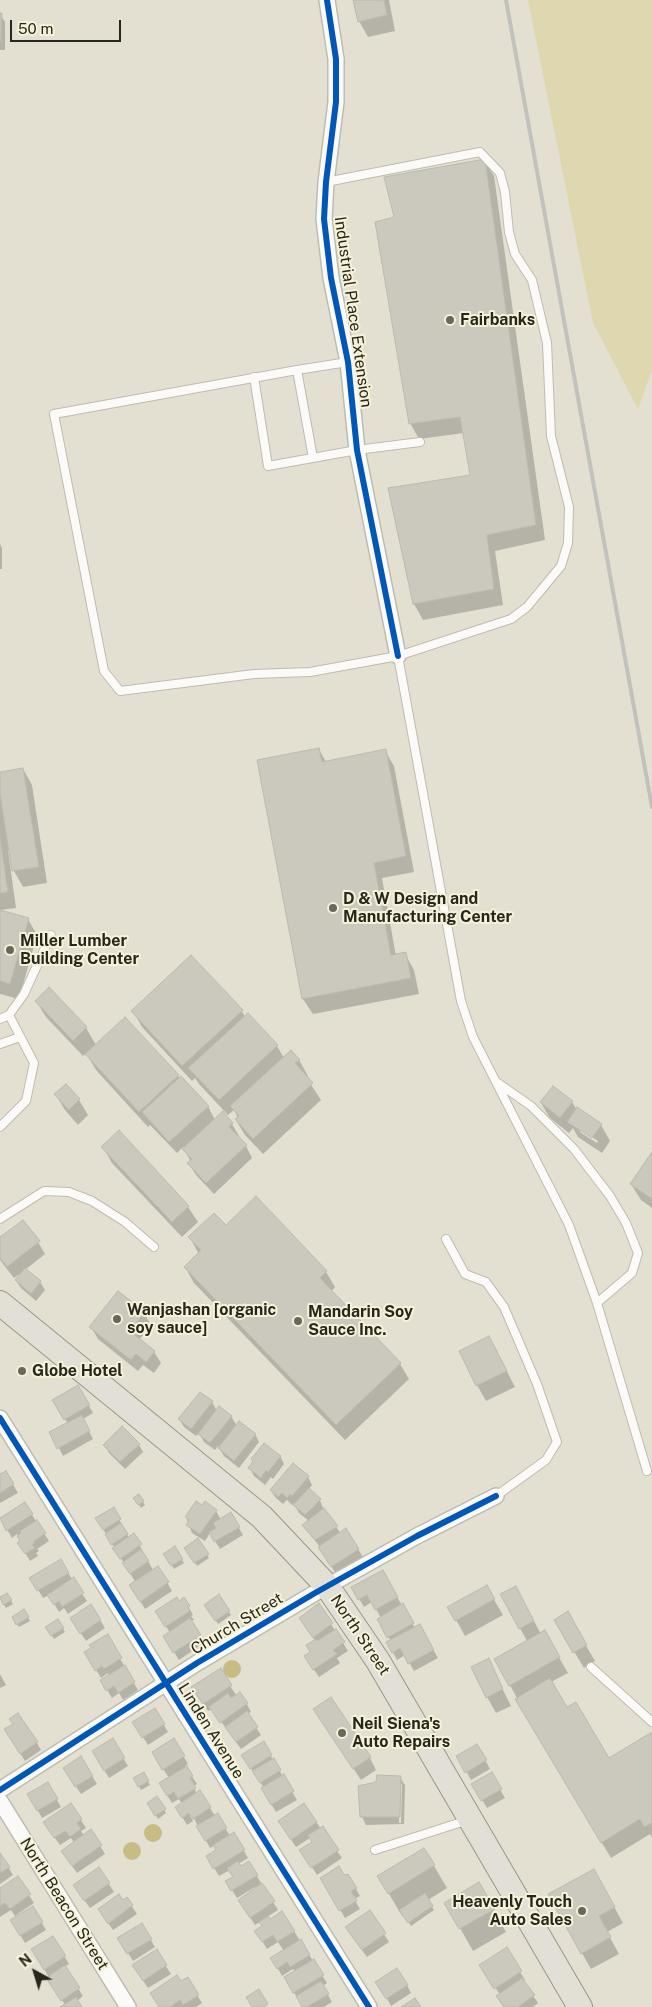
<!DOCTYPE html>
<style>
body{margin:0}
#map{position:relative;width:652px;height:2007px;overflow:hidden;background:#e3e0d2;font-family:"Public Sans",sans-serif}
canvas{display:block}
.north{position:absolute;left:10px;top:1947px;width:50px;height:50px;-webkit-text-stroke:4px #f6f2d9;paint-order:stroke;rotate:321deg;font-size:14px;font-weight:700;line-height:20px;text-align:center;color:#28271d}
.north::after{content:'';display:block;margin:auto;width:18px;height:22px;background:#28271d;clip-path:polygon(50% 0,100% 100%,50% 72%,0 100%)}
.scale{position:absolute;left:10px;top:20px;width:111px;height:22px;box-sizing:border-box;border:2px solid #28271d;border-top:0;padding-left:6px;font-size:15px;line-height:18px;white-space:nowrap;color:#28271d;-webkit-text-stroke:4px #f6f2d9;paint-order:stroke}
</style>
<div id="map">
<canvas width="652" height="2007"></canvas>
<div class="north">N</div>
<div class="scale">50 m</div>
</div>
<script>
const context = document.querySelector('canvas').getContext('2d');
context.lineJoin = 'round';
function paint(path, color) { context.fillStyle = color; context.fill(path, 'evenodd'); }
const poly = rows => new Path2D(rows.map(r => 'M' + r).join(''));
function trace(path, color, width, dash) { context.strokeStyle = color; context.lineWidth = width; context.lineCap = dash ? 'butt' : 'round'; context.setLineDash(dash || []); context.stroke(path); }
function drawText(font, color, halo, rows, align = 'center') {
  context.font = font + ' "Public Sans",sans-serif'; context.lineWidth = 4; context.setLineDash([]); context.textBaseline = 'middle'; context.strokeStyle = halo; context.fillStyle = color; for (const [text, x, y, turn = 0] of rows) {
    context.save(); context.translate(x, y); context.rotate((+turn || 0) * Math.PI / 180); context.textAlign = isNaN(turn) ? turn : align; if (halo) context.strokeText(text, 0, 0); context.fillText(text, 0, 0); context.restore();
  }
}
const green = poly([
 [528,0,652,0,652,370,638,409,593,323]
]);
const water = poly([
 '223 1669a9 9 0 1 1 18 0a9 9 0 1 1-18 0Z',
 '144 1833a9 9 0 1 1 18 0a9 9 0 1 1-18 0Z',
 '123 1851a9 9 0 1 1 18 0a9 9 0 1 1-18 0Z'
]);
const shadow = poly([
 [354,0,389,0,395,31,368,37,359,21],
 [0,14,5,22,5,50,0,50],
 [484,160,494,176,545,540,495,551,503,605,423,620,414,604,390,489,471,476,464,433,419,439,410,423,395,218],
 [0,544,2,548,2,569,0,569],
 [319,749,326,762,385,751,394,766,414,872,382,878,396,956,405,954,414,970,419,994,313,1014,303,999],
 [23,769,32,785,47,883,23,887,14,871,10,849,8,850,16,908,0,910,0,794,2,796,0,773],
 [0,911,28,919,37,935,19,999,0,994],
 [36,1001,86,1028,96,1045,178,1076,208,1106,215,1120,223,1113,232,1124,239,1136,237,1137,246,1146,252,1158,214,1194,196,1175,189,1164,191,1162,183,1147,177,1153,150,1125,148,1127,96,1070,86,1053,83,1056,46,1017],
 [133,1011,242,1011,245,1017,277,1046,284,1058,299,1060,308,1076,306,1077,321,1100,263,1154,245,1135,236,1120,238,1118,234,1110,228,1115,199,1084,195,1078,192,1081,142,1027],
 [56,1095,79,1100,88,1115,78,1125,65,1110],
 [572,1102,577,1110,601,1125,610,1141,602,1153,578,1137,573,1128,569,1133,550,1118,541,1103],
 [580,1129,598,1141,597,1143,580,1132],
 [119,1132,188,1207,198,1222,182,1237,112,1163,103,1147],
 [652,1154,652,1208,641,1200,631,1184],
 [225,1227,326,1272,335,1287,331,1292,400,1364,409,1379,345,1440,194,1283,185,1267,199,1254,190,1238],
 [0,1239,38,1242,45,1254,25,1270,40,1282,45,1290,36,1301,21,1288,16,1281,21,1273,14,1278,0,1260],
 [144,1313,151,1325,139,1340,154,1352,161,1363,154,1373,143,1365,138,1371,98,1339,91,1327],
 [498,1354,515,1387,486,1401,477,1385],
 [78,1387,93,1413,83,1419,93,1439,63,1456,59,1448,68,1424,54,1401],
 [212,1402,217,1411,231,1416,237,1426,255,1434,259,1442,239,1468,224,1456,218,1446,215,1450,204,1442,199,1433,196,1436,184,1427,180,1420],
 [105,1445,139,1445,143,1452,125,1469,109,1453],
 [280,1456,284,1464,273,1479,271,1477,265,1485,254,1476,250,1468],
 [6,1473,18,1493,0,1503,0,1476],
 [308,1477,312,1485,309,1489,320,1500,323,1508,341,1534,346,1530,363,1557,336,1574,320,1547,303,1525,309,1521,299,1513,294,1503,292,1505,287,1500,283,1504,276,1498,271,1491],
 [139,1496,145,1505,141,1508,135,1498],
 [25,1504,49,1541,37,1549,39,1551,36,1553,38,1556,30,1561,24,1551,22,1542,17,1534,12,1538,1,1519],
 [113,1508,129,1538,134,1535,153,1570,158,1567,172,1591,145,1609,135,1593,136,1583,97,1519],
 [216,1511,221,1520,231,1514,243,1535,220,1549,210,1533,205,1541,192,1533,186,1517],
 [198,1540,209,1558,197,1566,185,1548],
 [175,1548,184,1563,174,1569,165,1554],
 [60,1561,87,1601,68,1614,64,1608,59,1612,49,1595,43,1598,31,1578],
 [382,1571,415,1628,419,1625,438,1658,414,1671,405,1655,397,1660,388,1643,391,1641,378,1619,381,1618,372,1602,364,1607,353,1588],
 [486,1586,503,1615,465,1636,449,1607],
 [7,1594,13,1604,6,1608,0,1599],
 [218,1596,231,1615,218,1624,206,1605],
 [184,1599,193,1615,191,1616,194,1620,191,1621,204,1643,179,1660,169,1644,170,1633,157,1611],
 [524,1603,541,1634,544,1632,568,1673,551,1682,567,1709,608,1759,652,1733,652,1838,650,1834,611,1858,526,1715,496,1659,527,1641,520,1628],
 [319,1605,348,1651,337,1658,340,1663,319,1677,310,1664,315,1641,300,1619],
 [91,1606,105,1628,86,1641,76,1626],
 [24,1611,30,1621,19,1627,13,1617],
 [567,1613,595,1661,584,1668,555,1620],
 [58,1621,65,1632,54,1639,47,1627],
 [107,1636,138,1690,123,1700,119,1693,112,1698,102,1681,109,1676,108,1673,101,1678,86,1653],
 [488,1660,511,1706,496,1713,487,1697],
 [220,1670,236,1695,239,1693,247,1704,251,1712,247,1714,261,1735,241,1749,212,1709,208,1711,193,1687],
 [0,1674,6,1685,0,1688],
 [155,1710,168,1732,148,1745,134,1723],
 [322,1721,370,1758,376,1770,361,1780],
 [14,1725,37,1743,41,1750,25,1761,10,1738],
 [112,1740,128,1766,109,1778,93,1752],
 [174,1740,188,1764,185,1766,197,1784,193,1786,197,1794,200,1792,215,1816,217,1815,230,1836,234,1834,248,1858,238,1864,240,1867,248,1862,278,1910,267,1917,270,1921,294,1931,327,1983,323,1986,332,2002,324,2007,303,2007,285,1978,295,1972,293,1969,282,1976,272,1958,284,1951,278,1942,267,1949,261,1939,263,1927,260,1922,255,1925,244,1908,256,1889,255,1887,237,1898,227,1882,234,1877,230,1870,219,1876,207,1856,218,1850,215,1845,210,1848,191,1813,189,1814,193,1821,187,1825,181,1815,182,1804,179,1799,172,1803,160,1784,169,1778,153,1753],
 [263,1743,297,1800,276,1812,262,1789,264,1788,243,1756],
 [477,1745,490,1769,471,1780,458,1756],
 [81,1758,97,1784,81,1794,69,1776],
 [143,1774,150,1785,141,1790,135,1779],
 [491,1774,505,1798,487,1808,473,1785],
 [400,1778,405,1785,404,1824,366,1825,362,1817],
 [400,1784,402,1784,401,1823,399,1823],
 [48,1784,61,1807,42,1818,29,1794],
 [157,1798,166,1813,158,1819,149,1803],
 [71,1805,86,1828,81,1831,84,1836,91,1831,105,1854,77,1873,67,1859,74,1843,71,1838,60,1845,49,1830],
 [304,1805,342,1858,317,1875,306,1858,313,1843,310,1838,296,1847,284,1829],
 [424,1849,447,1888,428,1900,434,1910,411,1926,404,1915,402,1916,379,1877],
 [0,1854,13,1875,0,1884],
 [99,1869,114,1892,90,1908,79,1893],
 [594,1870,623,1923,607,1932,619,1954,591,1969,549,1895],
 [348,1875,360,1896,354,1899,360,1909,345,1918,322,1878,344,1877],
 [18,1878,34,1903,15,1916,11,1910,0,1917,0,1890],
 [479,1884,506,1932,473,1951,446,1903],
 [127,1899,137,1914,113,1930,104,1917],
 [33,1908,46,1930,25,1943,12,1921],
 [369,1911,389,1942,367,1957,351,1935],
 [142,1925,155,1947,133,1961,119,1939],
 [53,1937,69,1964,64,1967,83,1996,77,2001,81,2007,62,2007,65,2005,33,1950],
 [506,1949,525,1980,523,1981,538,2003,533,2007,504,2007,500,1995,481,1965],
 [156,1951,171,1974,148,1988,138,1973],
 [187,1979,202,2003,196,2007,160,2007,180,1983],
 [407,1985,411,1993,391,2006,382,1990]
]);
const building = poly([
 [353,0,384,0,387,15,358,22,353,0],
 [0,13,2,13,1,42,0,42,0,13],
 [485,159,536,525,487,535,494,589,413,604,388,488,470,475,460,417,409,424,375,222,394,217,384,177,485,159],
 [319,748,322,762,386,749,406,856,374,863,391,955,406,952,411,978,302,999,257,760,319,748],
 [23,768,39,867,12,871,0,794,0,772,23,768],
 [0,837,8,892,0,893,0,837],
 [0,910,29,918,10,984,0,981,0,910],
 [191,955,243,1010,182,1066,131,1011,191,955],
 [49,987,87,1027,73,1041,35,1001,49,987],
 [248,1013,278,1045,219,1100,188,1068,248,1013],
 [125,1017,179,1075,139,1112,85,1054,125,1017],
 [291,1050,300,1060,295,1063,313,1083,253,1139,235,1119,239,1116,230,1106,291,1050],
 [181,1076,209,1106,169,1142,142,1112,181,1076],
 [66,1084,80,1099,69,1110,54,1094,66,1084],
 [553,1086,573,1101,560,1118,540,1102,553,1086],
 [577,1107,602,1124,592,1138,567,1122,577,1107],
 [223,1111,233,1123,229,1127,247,1145,206,1183,187,1163,192,1159,182,1149,223,1111],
 [119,1130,189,1206,172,1222,101,1147,119,1130],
 [652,1152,652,1199,630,1184,652,1152],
 [256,1196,327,1271,320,1278,401,1363,336,1425,184,1267,201,1250,188,1237,214,1213,226,1225,256,1196],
 [23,1220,40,1241,7,1267,0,1258,0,1237,23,1220],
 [25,1268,41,1281,31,1294,15,1280,25,1268],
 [118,1291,145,1312,130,1331,155,1351,146,1362,136,1354,131,1360,89,1327,118,1291],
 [489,1336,507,1371,476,1386,459,1351,489,1336],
 [78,1385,90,1405,64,1420,52,1400,78,1385],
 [200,1392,213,1401,191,1429,178,1419,200,1392],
 [219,1406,232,1416,210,1443,198,1434,219,1406],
 [82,1415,90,1431,57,1449,49,1432,82,1415],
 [239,1421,256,1434,234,1461,218,1448,239,1421],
 [122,1426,140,1444,120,1462,103,1445,122,1426],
 [264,1443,281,1456,268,1472,266,1470,261,1478,248,1468,253,1461,251,1459,264,1443],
 [293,1463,309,1476,292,1496,290,1494,287,1498,282,1493,278,1497,270,1490,293,1463],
 [6,1471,14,1484,0,1493,0,1474,6,1471],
 [309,1488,321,1499,305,1515,293,1505,309,1488],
 [139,1494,144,1501,138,1505,133,1498,139,1494],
 [196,1501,202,1505,205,1501,217,1510,200,1534,186,1525,189,1520,185,1517,196,1501],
 [25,1502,33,1514,6,1531,0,1518,25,1502],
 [114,1507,121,1519,103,1530,95,1518,114,1507],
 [324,1508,338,1526,315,1540,302,1525,324,1508],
 [231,1512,240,1527,214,1542,209,1532,216,1528,213,1523,231,1512],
 [37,1520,46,1533,34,1541,35,1543,32,1545,35,1548,25,1554,17,1543,20,1541,17,1536,21,1533,20,1531,37,1520],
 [121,1523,128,1534,111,1545,105,1534,121,1523],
 [346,1528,359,1549,331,1567,318,1547,346,1528],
 [134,1533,142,1544,120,1559,112,1548,134,1533],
 [198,1538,209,1554,194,1563,184,1548,198,1538],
 [175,1546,183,1559,171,1566,163,1554,175,1546],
 [141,1549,149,1561,130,1574,122,1563,141,1549],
 [61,1559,69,1573,37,1591,29,1578,61,1559],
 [158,1566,169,1582,140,1602,129,1585,158,1566],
 [383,1570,398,1597,375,1610,367,1595,358,1600,351,1587,383,1570],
 [74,1577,84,1593,62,1607,59,1601,54,1605,47,1595,74,1577],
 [487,1585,495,1599,455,1621,447,1607,487,1585],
 [516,1586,534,1621,519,1629,500,1594,516,1586],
 [7,1593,12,1600,3,1605,0,1597,7,1593],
 [219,1594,230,1611,215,1621,204,1605,219,1594],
 [177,1597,179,1601,184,1597,190,1606,188,1608,190,1611,165,1627,155,1611,177,1597],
 [319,1603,333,1623,313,1638,299,1618,319,1603],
 [403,1603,414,1623,387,1638,377,1619,403,1603],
 [91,1604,101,1620,80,1634,70,1618,91,1604],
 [24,1609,29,1617,16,1625,12,1617,24,1609],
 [568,1611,587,1645,573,1653,554,1620,568,1611],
 [190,1618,201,1635,173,1653,163,1636,190,1618],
 [58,1619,64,1628,51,1636,45,1627,58,1619],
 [420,1624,434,1650,408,1664,400,1648,392,1653,386,1642,420,1624],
 [336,1629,345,1642,333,1650,337,1654,313,1670,304,1656,310,1652,306,1645,316,1639,317,1641,336,1629],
 [545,1630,560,1657,509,1686,494,1659,545,1630],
 [108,1634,122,1658,104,1669,102,1666,95,1671,84,1652,91,1648,89,1645,108,1634],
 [489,1658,503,1689,486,1698,471,1667,489,1658],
 [125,1665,135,1682,118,1693,114,1686,106,1691,100,1680,125,1665],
 [221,1668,232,1685,203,1704,191,1687,221,1668],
 [550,1678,567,1707,576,1702,609,1758,652,1732,652,1823,644,1827,640,1819,601,1843,515,1699,550,1678],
 [240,1692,248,1703,220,1723,209,1707,228,1693,231,1698,240,1692],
 [331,1697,371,1757,353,1769,313,1709,331,1697],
 [155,1708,165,1724,142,1738,132,1722,155,1708],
 [247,1711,258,1727,236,1742,225,1727,247,1711],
 [18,1713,38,1742,20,1754,4,1729,13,1724,9,1719,18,1713],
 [113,1738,125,1758,104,1771,92,1751,113,1738],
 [174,1738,185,1756,162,1770,152,1752,174,1738],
 [264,1741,272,1755,250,1769,241,1755,264,1741],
 [477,1744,487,1760,465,1773,456,1756,477,1744],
 [81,1756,93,1776,75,1787,63,1768,81,1756],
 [274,1758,281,1770,260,1783,252,1771,274,1758],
 [187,1766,193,1776,190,1778,196,1788,178,1799,174,1792,167,1796,159,1783,187,1766],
 [144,1772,149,1781,138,1787,133,1778,144,1772],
 [492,1772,502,1789,481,1801,471,1784,492,1772],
 [284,1774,294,1791,271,1805,261,1788,284,1774],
 [377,1775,401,1776,400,1817,360,1817,358,1786,376,1782,377,1775],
 [48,1782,58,1799,37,1811,27,1794,48,1782],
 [200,1790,211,1807,193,1819,189,1813,182,1818,175,1807,200,1790],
 [157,1796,166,1809,155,1816,147,1803,157,1796],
 [71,1803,82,1819,77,1823,81,1829,70,1837,65,1831,54,1838,43,1822,71,1803],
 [304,1803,317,1822,291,1840,278,1821,304,1803],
 [218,1813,227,1828,205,1841,196,1826,218,1813],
 [323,1826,339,1850,311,1868,299,1850,312,1842,308,1835,323,1826],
 [91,1829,102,1845,72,1866,61,1851,91,1829],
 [234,1832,245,1850,213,1869,206,1856,216,1850,213,1845,234,1832],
 [424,1848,435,1865,388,1894,377,1876,424,1848],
 [0,1853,10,1867,0,1873,0,1853],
 [238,1861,241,1866,249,1861,258,1875,231,1891,225,1881,233,1877,227,1868,238,1861],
 [339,1866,344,1875,348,1874,357,1888,351,1891,357,1901,339,1911,320,1878,339,1866],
 [99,1867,110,1883,84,1901,73,1885,99,1867],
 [594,1869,615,1907,599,1916,611,1937,581,1954,548,1894,594,1869],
 [18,1876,31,1894,10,1909,5,1903,0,1906,0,1888,18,1876],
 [479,1882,495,1909,459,1929,444,1903,479,1882],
 [262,1883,275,1901,250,1918,238,1900,262,1883],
 [425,1893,433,1906,408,1923,399,1910,425,1893],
 [119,1894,123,1900,127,1897,133,1905,108,1924,98,1909,119,1894],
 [33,1906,43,1922,20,1936,10,1920,33,1906],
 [370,1910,386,1933,362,1950,345,1927,370,1910],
 [282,1911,295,1931,277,1942,273,1935,262,1942,254,1931,262,1926,259,1922,268,1916,270,1919,282,1911],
 [142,1923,152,1939,127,1954,117,1938,142,1923],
 [53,1936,66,1956,44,1970,31,1949,53,1936],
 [301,1939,310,1955,290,1967,287,1962,277,1969,270,1958,301,1939],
 [507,1947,522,1971,494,1989,479,1965,507,1947],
 [157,1949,167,1965,143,1981,132,1965,157,1949],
 [314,1959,324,1975,293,1993,284,1977,314,1959],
 [65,1965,80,1988,61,2001,46,1978,65,1965],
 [397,1968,408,1985,386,1999,375,1982,397,1968],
 [177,1975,181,1981,188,1977,199,1995,183,2005,180,2000,170,2007,159,2007,150,1993,177,1975],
 [522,1978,535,1995,518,2007,504,2007,496,1996,522,1978],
 [321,1981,329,1994,307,2007,302,2007,296,1996,321,1981],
 [259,1989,268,2004,264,2007,252,2007,246,1997,259,1989],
 [76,1997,82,2007,60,2007,76,1997],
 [415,1998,421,2007,401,2007,415,1998]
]);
const lane = poly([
 [297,370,348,362],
 [254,377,268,466,357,450,420,442],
 [313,458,297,370,54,414,104,671,120,691,254,674,310,672,398,656,511,619,527,607,561,566,568,543,569,507,551,436,547,343,532,280,515,254,509,232,505,192,500,173,480,152,326,182],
 [398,656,461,1001,473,1037,569,1225,597,1303,647,1471],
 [0,1019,9,1015,24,994,51,935],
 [0,1044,20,1037],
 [498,1083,531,1106,574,1149,610,1196,626,1223,638,1253,632,1273,597,1303],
 [0,1127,26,1101,34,1063,9,1015],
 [0,1219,44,1191,69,1192,92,1201,125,1222,154,1247],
 [446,1239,465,1274,486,1282,504,1307,537,1384,557,1442,546,1460,496,1496],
 [591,1667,652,1722],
 [375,1850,468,1820]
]);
const street = poly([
 [327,0,336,59,336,102,326,182,324,219,331,278,348,362,357,450,398,656],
 [0,1418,369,2007],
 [0,1790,197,1663,315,1593,417,1536,496,1496],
 [0,1801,128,2007]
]);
const primary = poly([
 [0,1303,262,1517,327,1586,378,1661,580,2007]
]);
const rail = poly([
 [506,0,652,807]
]);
const cycleway = poly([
 [327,0,336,59,336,102,326,182,324,219,331,278,348,362,357,450,398,656],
 [0,1418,369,2007],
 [0,1790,197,1663,315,1593,417,1536,496,1496]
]);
const markers = [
 [450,320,5,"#69685c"],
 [333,908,5,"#69685c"],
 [10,950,5,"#69685c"],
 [117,1319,5,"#69685c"],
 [298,1321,5,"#69685c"],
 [22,1371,5,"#69685c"],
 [342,1733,5,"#69685c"],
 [582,1911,5,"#69685c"]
];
const streetNames = [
 ["Industrial Place Extension",353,312,82],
 ["Church Street",237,1624,-31],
 ["North Street",360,1635,56],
 ["Linden Avenue",211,1731,58],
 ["North Beacon Street",64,1904,58]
];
const poiNames = [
 ["Fairbanks",460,320],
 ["D & W Design and",343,899],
 ["Manufacturing Center",343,917],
 ["Miller Lumber",20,941],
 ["Building Center",20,959],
 ["Wanjashan [organic",127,1310],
 ["soy sauce]",127,1328],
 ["Mandarin Soy",308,1312],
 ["Sauce Inc.",308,1330],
 ["Globe Hotel",32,1371],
 ["Neil Siena's",352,1724],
 ["Auto Repairs",352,1742],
 ["Heavenly Touch",572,1902,"right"],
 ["Auto Sales",572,1920,"right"]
];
paint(green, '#ded7af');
paint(water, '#c7bd84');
paint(shadow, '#0003');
paint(building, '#cbc8bd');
trace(building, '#bbbaae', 1);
trace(lane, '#bebcb1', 10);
trace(street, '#bebcb1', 18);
trace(primary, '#9a9784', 26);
trace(lane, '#fbfaf8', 8);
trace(street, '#fbfaf8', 15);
trace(primary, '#e1dfd6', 24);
trace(rail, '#c2c1be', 4);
trace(cycleway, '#0057b8', 6);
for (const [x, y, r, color] of markers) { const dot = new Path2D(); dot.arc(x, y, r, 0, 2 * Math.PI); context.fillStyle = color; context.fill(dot); trace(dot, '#f6f2d9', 2); }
drawText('16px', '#28271d', '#f6f2d9', streetNames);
drawText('bold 16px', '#28271d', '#f6f2d9', poiNames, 'left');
</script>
